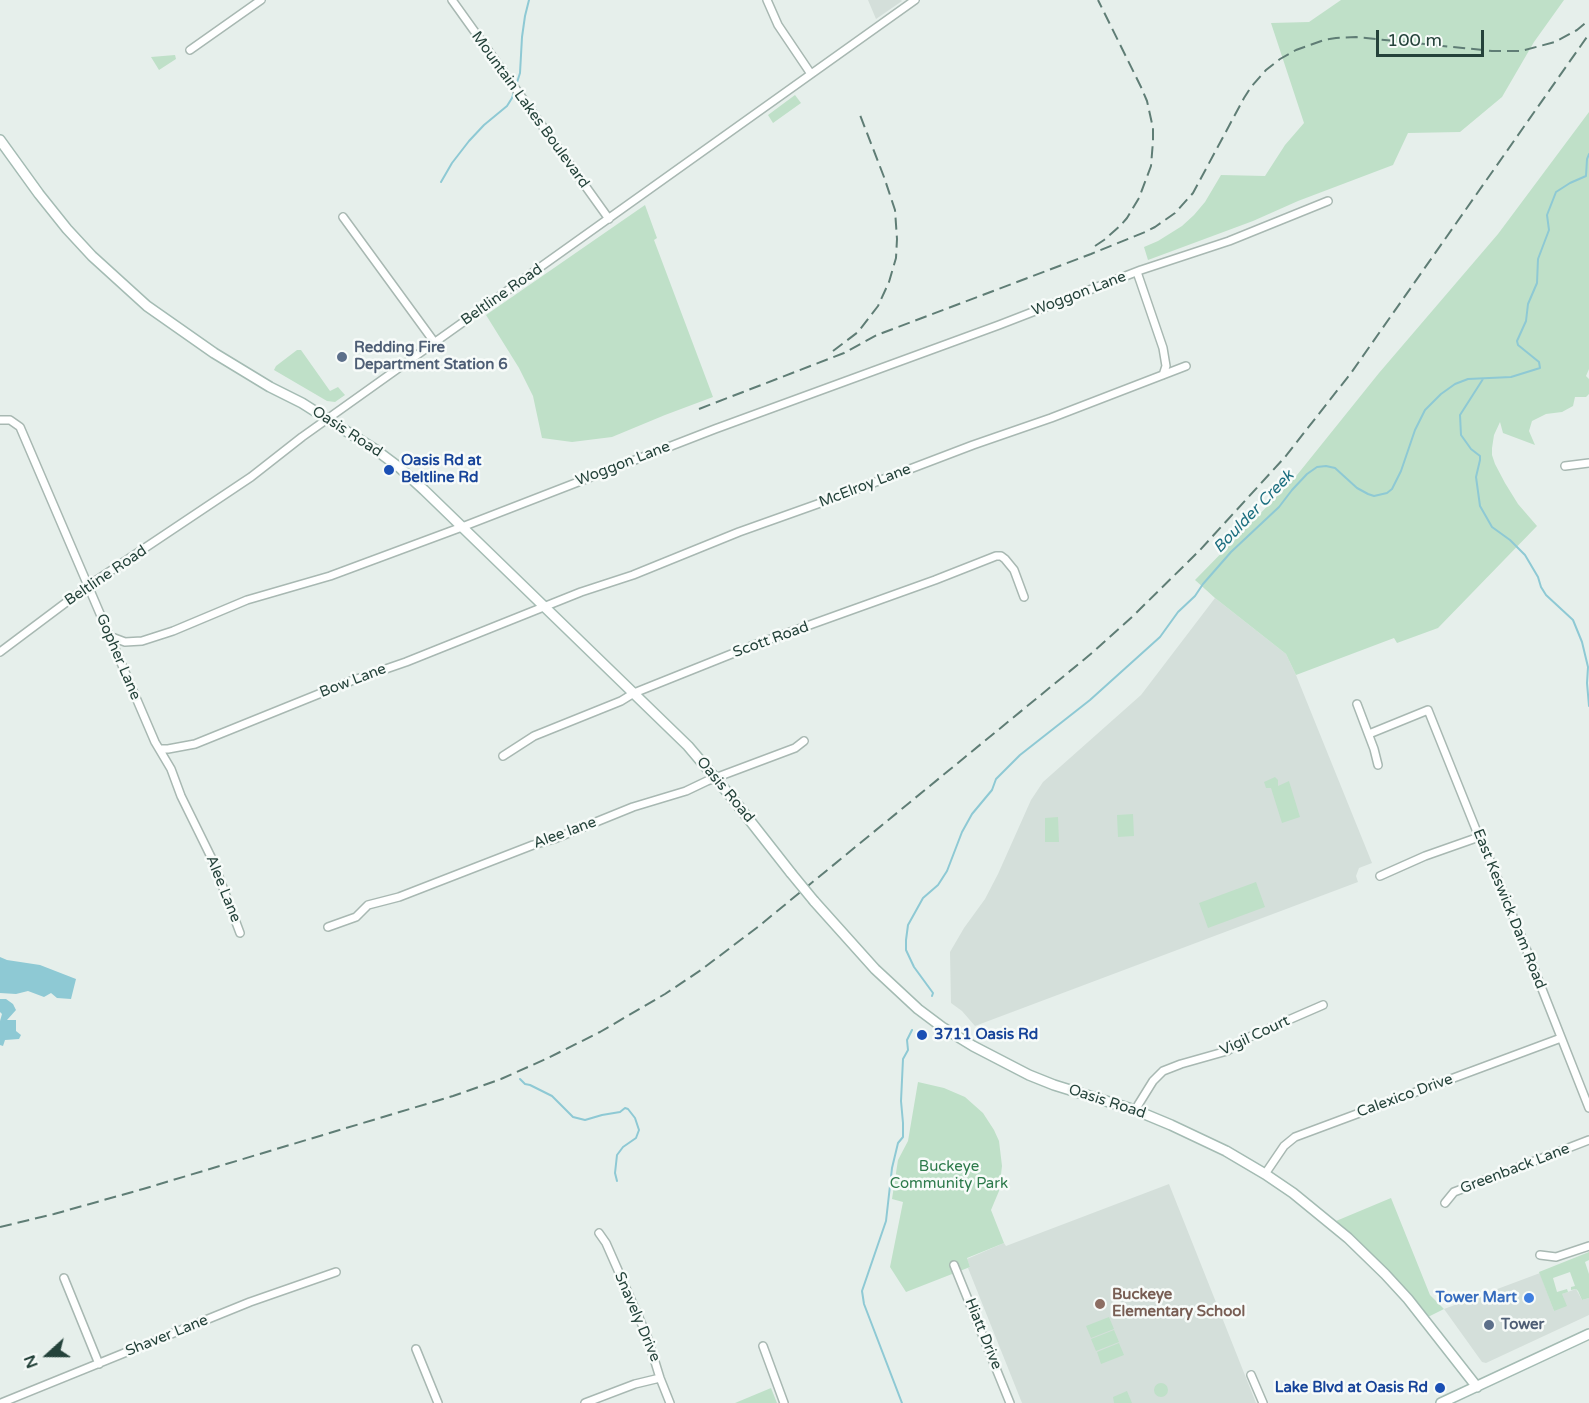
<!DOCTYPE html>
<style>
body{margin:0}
#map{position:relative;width:1589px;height:1403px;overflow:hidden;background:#e6efeb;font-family:"Varela Round",sans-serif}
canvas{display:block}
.north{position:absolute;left:18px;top:1325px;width:60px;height:60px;-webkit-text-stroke:4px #f7fbf9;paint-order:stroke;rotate:249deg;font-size:16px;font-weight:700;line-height:24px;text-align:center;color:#24423a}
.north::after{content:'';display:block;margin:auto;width:21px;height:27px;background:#24423a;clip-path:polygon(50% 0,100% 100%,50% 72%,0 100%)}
.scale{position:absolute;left:1376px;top:30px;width:108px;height:27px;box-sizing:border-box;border:3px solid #24423a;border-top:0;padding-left:8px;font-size:18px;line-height:21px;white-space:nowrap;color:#24423a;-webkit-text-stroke:4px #f7fbf9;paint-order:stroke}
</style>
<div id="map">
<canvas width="1589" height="1403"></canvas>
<div class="north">N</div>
<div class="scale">100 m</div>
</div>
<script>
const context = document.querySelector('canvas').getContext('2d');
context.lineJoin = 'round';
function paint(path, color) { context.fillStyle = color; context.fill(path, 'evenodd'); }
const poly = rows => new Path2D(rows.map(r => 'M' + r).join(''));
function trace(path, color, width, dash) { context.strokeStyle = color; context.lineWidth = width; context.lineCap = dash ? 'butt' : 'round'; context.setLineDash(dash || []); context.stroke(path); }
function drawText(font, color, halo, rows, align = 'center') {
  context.font = font + ' "Varela Round",sans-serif'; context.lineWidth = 5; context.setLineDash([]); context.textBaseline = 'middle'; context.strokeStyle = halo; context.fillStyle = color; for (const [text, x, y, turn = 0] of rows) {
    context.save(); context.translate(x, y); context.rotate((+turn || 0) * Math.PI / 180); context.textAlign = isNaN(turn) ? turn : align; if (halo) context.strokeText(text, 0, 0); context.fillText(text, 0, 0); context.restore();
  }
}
const built = poly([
 [868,0,901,0,902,1,876,19],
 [1215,598,1286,654,1296,675,1372,863,1359,868,1356,876,1358,882,975,1026,962,1011,951,1003,950,952,964,928,985,899,998,874,1031,800,1043,782,1141,695],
 [1169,1184,1256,1403,1022,1403,968,1268,970,1267,967,1259,1004,1243,1006,1246],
 [1540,1273,1554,1311,1562,1294,1576,1289,1582,1300,1589,1298,1589,1315,1486,1363,1482,1362,1444,1309]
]);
const green = poly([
 [1341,0,1564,0,1534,42,1502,97,1460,132,1408,133,1393,165,1298,201,1253,221,1148,260,1144,247,1158,241,1182,226,1194,215,1205,202,1221,175,1265,176,1285,145,1304,123,1271,23,1309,22],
 [175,55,176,59,159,70,151,57],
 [795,95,801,103,773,123,768,115],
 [1589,112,1589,369,1586,376,1589,379,1589,394,1586,397,1575,397,1573,406,1562,412,1546,414,1532,421,1529,431,1535,445,1503,433,1500,422,1494,435,1492,448,1492,455,1495,464,1505,483,1518,504,1537,526,1438,628,1397,643,1394,638,1296,675,1286,654,1215,598,1195,580,1293,480,1379,373,1498,234],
 [645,205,657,238,654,240,713,397,665,415,612,437,572,442,542,438,533,396,519,368,486,315],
 [297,350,301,350,330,391,338,387,345,395,335,402,327,401,274,370,276,366],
 [1275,777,1278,780,1278,786,1289,781,1300,817,1282,823,1271,788,1266,788,1264,782],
 [1133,814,1134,836,1118,837,1117,815],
 [1058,817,1059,842,1045,842,1045,818],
 [1256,882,1265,907,1208,928,1199,903],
 [918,1082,944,1088,965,1097,983,1113,994,1130,999,1141,1002,1166,999,1191,991,1210,1004,1243,967,1258,970,1267,906,1292,890,1267,903,1202,892,1199,898,1160,908,1141],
 [1391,1198,1430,1295,1444,1309,1428,1317,1375,1258,1336,1221],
 [1589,1252,1589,1260,1585,1262,1589,1274,1589,1298,1582,1300,1578,1291,1576,1289,1571,1290,1571,1287,1575,1286,1570,1272,1553,1278,1557,1292,1567,1289,1568,1292,1562,1294,1567,1306,1554,1311,1539,1272],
 [1109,1317,1114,1329,1091,1338,1086,1326],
 [1114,1330,1119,1342,1096,1351,1091,1339],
 [1119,1343,1124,1355,1101,1364,1097,1352],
 '1154 1390a7 7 0 1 1 14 0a7 7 0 1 1-14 0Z',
 [771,1388,777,1403,735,1403],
 [1127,1391,1132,1403,1114,1403,1113,1397]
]);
const water = poly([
 [0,957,7,960,40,965,76,979,71,999,57,998,51,993,44,997,28,991,16,994,0,993],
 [0,999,6,999,13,1004,16,1010,7,1020,16,1020,16,1031,21,1035,19,1039,5,1040,3,1046,0,1045,0,1021,2,1014,0,1012]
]);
const stream = poly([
 [441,182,452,163,469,141,484,125,507,106,512,98,520,73,522,37,525,16,529,0],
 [1483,379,1460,415,1461,435,1471,449,1480,456,1480,460,1476,477,1480,506,1492,527,1510,540,1525,555,1538,577,1541,587,1546,595,1573,620,1582,642,1588,667,1587,683,1589,706],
 [932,996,933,993,914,967,906,950,906,940,908,925,923,898,938,885,947,871,962,832,972,814,992,790,996,779,1020,755,1090,700,1160,637,1178,612,1195,596,1203,584,1231,552,1279,507,1292,490,1307,474,1317,467,1326,466,1335,468,1357,488,1368,494,1374,496,1387,493,1392,489,1401,471,1415,430,1425,410,1441,394,1455,384,1468,379,1511,377,1540,368,1539,362,1518,345,1517,341,1526,321,1528,304,1537,283,1538,259,1549,230,1547,215,1556,192,1570,183,1586,176,1587,159,1589,154],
 [520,1079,525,1084,530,1085,552,1096,573,1117,585,1120,602,1115,620,1112,625,1108,628,1109,635,1118,639,1130,636,1138,623,1147,617,1155,615,1173,617,1181],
 [902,1403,864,1304,862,1291,886,1221,892,1168,898,1143,903,1137,903,1123,901,1101,903,1059,908,1050,907,1040,912,1030]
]);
const street = poly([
 [452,0,609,219],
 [767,0,778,25,811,74],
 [190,50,261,0],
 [343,217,435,343],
 [1137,272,1163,348,1166,366,1163,375],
 [0,420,10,420,20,427,155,742,171,769,181,796,213,861,240,933],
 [1565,466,1589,463],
 [109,636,125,642,142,641,173,631,247,600,330,576,462,527,715,429,999,325,1141,270,1229,241,1328,201],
 [0,652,88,586,251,477,302,437,915,0],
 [1357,704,1374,749,1378,765],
 [1369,734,1428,710,1479,837,1485,848,1525,946,1589,1108],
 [160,749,168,749,195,744,351,681,406,662,581,592,633,575,739,532,826,501,973,445,1051,418,1186,366],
 [503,756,534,736,621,701,634,693,754,645,935,580,996,556,1001,556,1005,559,1014,570,1024,597],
 [1380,876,1425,856,1479,837],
 [328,927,356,917,368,905,399,897,533,845,554,839,633,807,686,791,707,781,795,748,804,741],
 [1135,1110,1153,1081,1163,1071,1181,1064,1227,1051,1247,1038,1323,1005],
 [1265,1174,1284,1146,1295,1137,1561,1038],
 [1445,1203,1454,1192,1462,1189,1589,1140],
 [599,1233,606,1243,647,1336,660,1378,670,1403],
 [1540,1255,1556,1257,1589,1246],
 [954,1265,1010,1403],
 [64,1278,99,1364],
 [763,1346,784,1403],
 [416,1349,438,1403],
 [1251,1375,1263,1403],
 [1,1403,250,1302,336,1272],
 [585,1403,635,1384,660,1378]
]);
const secondary = poly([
 [0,140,39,194,67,229,92,256,147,306,214,353,270,387,302,403,376,450,400,468,424,490,688,746,733,799,791,873],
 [814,901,875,969,918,1009,942,1027,973,1046,1029,1075,1054,1085,1135,1110,1171,1125,1226,1151,1265,1174,1293,1193,1348,1238,1385,1274,1408,1299,1477,1387],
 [1441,1403,1589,1334]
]);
const rail = poly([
 [1095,246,1104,240,1120,226,1127,218,1139,198,1151,166,1153,141,1153,128,1147,101,1141,87,1098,0],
 [833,351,858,332,878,306,889,282,896,258,897,239,895,210,884,177,860,115],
 [699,409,844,353,877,335,1091,254,1145,232,1155,227,1175,213,1193,193,1244,98,1251,87,1266,70,1280,59,1296,50,1324,40,1336,38,1356,37,1492,51,1521,51,1555,42,1577,30,1589,20],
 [0,1227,54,1214,143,1189,453,1096,501,1079,548,1058,600,1032,665,994,701,970,759,926,1092,653,1133,616,1200,550,1285,457,1351,373,1589,34]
]);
const secondaryBridge = poly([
 [791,873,814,901]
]);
const markers = [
 [342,357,6,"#5c6f8a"],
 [389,470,6,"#1a4fb4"],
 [922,1035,6,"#1a4fb4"],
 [1529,1298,6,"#3f7fe0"],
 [1100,1304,6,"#8d6e63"],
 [1489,1325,6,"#5c6f8a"],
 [1440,1388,6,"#1a4fb4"]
];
const streetNames = [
 ["Mountain Lakes Boulevard",530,110,54],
 ["Woggon Lane",1079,294,-21],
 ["Beltline Road",502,295,-35],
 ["Oasis Road",347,432,33],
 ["Woggon Lane",623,464,-21],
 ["McElroy Lane",865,486,-21],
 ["Beltline Road",106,576,-34],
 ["Scott Road",771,640,-20],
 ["Gopher Lane",118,657,67],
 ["Bow Lane",353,681,-21],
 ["Oasis Road",725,790,50],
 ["Alee lane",565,833,-20],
 ["Alee Lane",223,889,68],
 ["East Keswick Dam Road",1509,909,68],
 ["Vigil Court",1255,1036,-25],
 ["Calexico Drive",1405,1096,-20],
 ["Oasis Road",1107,1102,18],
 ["Greenback Lane",1515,1169,-21],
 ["Snavely Drive",637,1317,67],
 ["Hiatt Drive",983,1334,68],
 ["Shaver Lane",167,1336,-22]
];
const serviceNames = [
 ["Redding Fire",354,348],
 ["Department Station 6",354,365],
 ["Tower",1501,1325]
];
const transitNames = [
 ["Oasis Rd at",401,461],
 ["Beltline Rd",401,478],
 ["3711 Oasis Rd",934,1035],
 ["Lake Blvd at Oasis Rd",1428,1388,"right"]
];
const parkNames = [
 ["Buckeye",949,1167],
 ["Community Park",949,1184]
];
const educationNames = [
 ["Buckeye",1112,1295],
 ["Elementary School",1112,1312]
];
const shopNames = [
 ["Tower Mart",1517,1298]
];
const waterNames = [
 ["Boulder Creek",1254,512,-46]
];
paint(built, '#d4dfda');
paint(green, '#bfe0c8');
paint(water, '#8ec9d4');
trace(stream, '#8ec9d4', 2);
trace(street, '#a8b8b2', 10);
trace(secondary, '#a4bbb3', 12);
trace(street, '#fff', 7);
trace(secondary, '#fff', 9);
trace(rail, '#5f7d75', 2, [12, 6]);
trace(secondaryBridge, '#a4bbb3', 12, []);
trace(secondaryBridge, '#fff', 9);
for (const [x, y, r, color] of markers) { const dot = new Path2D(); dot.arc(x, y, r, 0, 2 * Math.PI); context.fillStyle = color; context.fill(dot); trace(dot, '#f7fbf9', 2); }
drawText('15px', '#24423a', '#f7fbf9', streetNames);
drawText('bold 15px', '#4e5e75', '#f7fbf9', serviceNames, 'left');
drawText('bold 15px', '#164399', '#f7fbf9', transitNames, 'left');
drawText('15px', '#2d7a4b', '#f7fbf9', parkNames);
drawText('bold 15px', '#785e54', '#f7fbf9', educationNames, 'left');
drawText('bold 15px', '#366cbe', '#f7fbf9', shopNames, 'right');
drawText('italic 16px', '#1c6f80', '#f7fbf9', waterNames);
</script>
